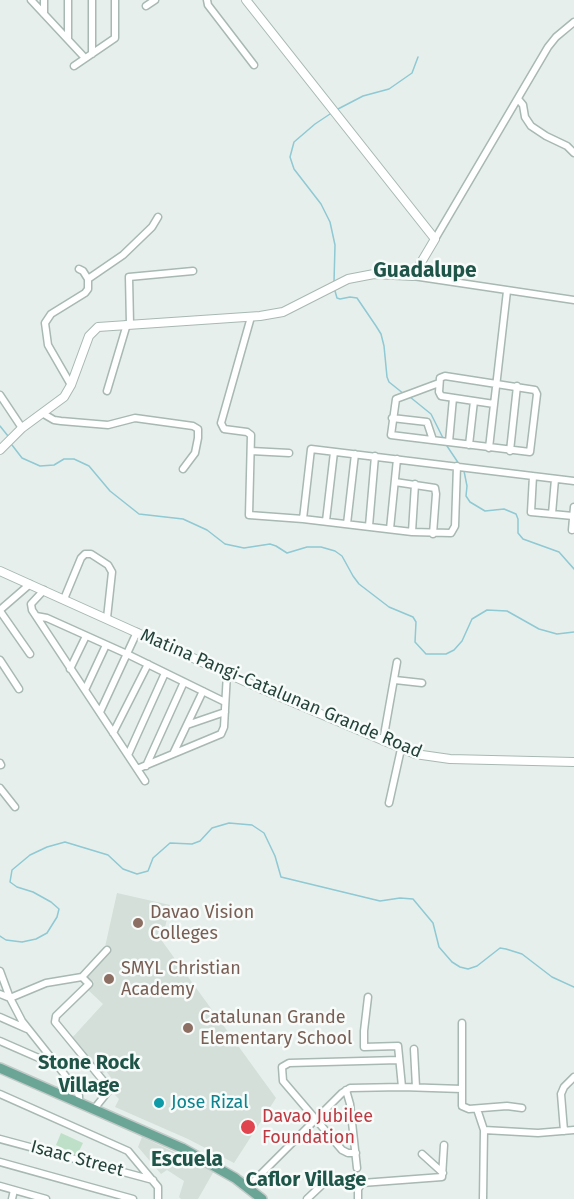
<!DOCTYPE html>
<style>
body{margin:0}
canvas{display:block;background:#e6efeb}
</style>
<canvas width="574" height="1199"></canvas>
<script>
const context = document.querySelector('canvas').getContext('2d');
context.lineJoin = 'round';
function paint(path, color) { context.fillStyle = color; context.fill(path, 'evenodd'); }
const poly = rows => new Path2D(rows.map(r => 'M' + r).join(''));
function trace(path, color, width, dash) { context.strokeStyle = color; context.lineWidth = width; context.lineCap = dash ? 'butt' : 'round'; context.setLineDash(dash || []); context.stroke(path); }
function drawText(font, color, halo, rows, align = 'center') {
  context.font = font + ' "Fira Sans",sans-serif'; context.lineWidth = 5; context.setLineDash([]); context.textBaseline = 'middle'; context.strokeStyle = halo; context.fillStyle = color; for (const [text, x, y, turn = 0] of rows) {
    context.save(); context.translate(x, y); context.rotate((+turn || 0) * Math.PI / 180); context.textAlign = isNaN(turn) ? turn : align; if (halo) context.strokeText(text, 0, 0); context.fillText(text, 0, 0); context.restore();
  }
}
const built = poly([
 [117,893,170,905,162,941,276,1098,234,1163,188,1139,115,1107,119,1099,112,1092,115,1083,106,1071,102,1074,71,1039,103,1004,87,989,94,982,87,976,110,952,105,947],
 [142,1137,214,1171,198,1199,181,1199,179,1197,184,1181,167,1170,161,1174,138,1147]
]);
const green = poly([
 [61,1133,83,1143,77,1155,56,1145]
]);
const stream = poly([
 [338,109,363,96,389,89,412,73,418,57],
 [330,114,315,124,294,142,290,157,294,169,321,204,330,222,335,245,334,282],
 [335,291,337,298,340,299,350,297,357,298,376,326,381,334,384,346,387,377,389,382,404,394],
 [410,397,431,414,443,438],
 [0,426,8,436],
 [12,445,22,458,40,466,54,465,64,459,74,459,89,466,110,491,139,514,183,519,207,530,225,544,244,548,270,544,276,546,287,553,307,547,321,547,335,551,342,556,353,576,359,584,389,607,413,617,416,622,415,642,426,654,446,654,454,650,462,641,472,619,487,610,507,611,539,629,557,634,574,632],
 [447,446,459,464],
 [464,471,467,486,466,496,470,502,485,511,504,509,516,514,518,519,518,533,523,539,559,552,574,569],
 [0,936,6,940,22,942,36,939,47,933,57,917,59,909,51,902,33,892,17,887,10,882,12,870,30,855,47,847,65,842,108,855,123,869,137,874,148,871,153,858,170,843,192,844,200,841,212,828,229,823,252,825,264,833,275,856,281,877,380,901,400,898,413,899,433,923,439,947,452,962,460,967,468,969,477,966,500,948,506,949,522,954,552,977,574,987]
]);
const minor = poly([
 [31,0,85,58],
 [44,0,44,14],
 [92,0,92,54],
 [207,0,208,5,254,65],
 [146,6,155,0],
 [68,39,68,0],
 [74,66,115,38,115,0],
 [518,99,523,105,525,117,531,126,546,136,567,146,574,153],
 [435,239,548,47,556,37,574,22],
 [413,276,574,300],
 [88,279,123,255,152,227,158,217],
 [251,317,221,423,224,429,247,432,251,435,249,515,303,519,412,532,451,533,455,526,457,466],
 [130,324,129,277,193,271],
 [439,383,396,399,391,435,530,452,537,394,535,390,445,376,440,378,439,392,441,396,494,404],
 [71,385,48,345,45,323,51,314,85,293,88,289,88,279,83,271,79,269],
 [107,391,127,324],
 [0,395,22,428],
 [42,413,54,420,61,421,108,425,135,418,193,426,198,429,198,438,195,453,183,469],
 [392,418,427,422,433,440],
 [449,442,453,398],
 [469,445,474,401],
 [489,448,507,291],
 [251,451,289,453],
 [510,451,517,386],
 [533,476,531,512,573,516],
 [395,482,435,488,436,494,433,534],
 [552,514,555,479],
 [303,519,311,449,574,481],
 [326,521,334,452],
 [347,524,355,454],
 [369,526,375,456],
 [390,529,397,459],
 [572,530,574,507],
 [412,532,415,484],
 [44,590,31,604,32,610,145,781],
 [64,599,81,558,85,554,91,554,108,565,112,572,107,618],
 [0,610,30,584],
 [0,611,30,654],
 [36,616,47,618,127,654,225,702],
 [0,660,19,689],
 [70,669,86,636],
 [395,680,422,683],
 [85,690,106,645],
 [100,712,137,632],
 [187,725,225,712],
 [113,733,148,664],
 [383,741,397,662],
 [173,754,203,691],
 [128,755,165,673],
 [0,763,1,765],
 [146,766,184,682],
 [137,769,221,734,224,727,227,673],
 [0,788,15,807],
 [389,803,401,749],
 [0,971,10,998,22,1021,76,1089,79,1096,79,1103],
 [82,977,89,984,56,1016,55,1022,110,1089,94,1109],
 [0,994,10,998,46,983,82,977,107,950],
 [368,997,364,1031,364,1047,398,1046,402,1087],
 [0,1017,27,1029],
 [462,1023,462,1106,469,1109,507,1106,522,1108],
 [0,1041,57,1066],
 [414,1049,416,1087],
 [346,1090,350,1104,357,1168],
 [0,1094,128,1151,158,1187,158,1199],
 [477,1109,484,1130,483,1199],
 [484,1130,538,1133,574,1130],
 [564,1131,561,1094,564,1087,574,1077],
 [0,1139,153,1180],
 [356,1153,348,1153,342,1150,283,1081,282,1067,289,1063,399,1060],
 [422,1154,443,1173],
 [0,1162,133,1199],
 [0,1186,46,1199],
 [248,1187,342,1093,350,1088,402,1087,462,1089],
 [12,1199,14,1190],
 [307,1199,325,1182],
 [358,1199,358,1189,362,1183,442,1177,444,1145]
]);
const tertiary = poly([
 [0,450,22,428,64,397,71,385,89,336,98,327,260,316,283,312,348,279,374,274,413,276,435,239,246,0],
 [0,571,264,690,415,754,450,759,574,762]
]);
const primary = poly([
 [0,1068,182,1148,235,1178,262,1199]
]);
const markers = [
 [138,923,6,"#8d6e63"],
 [109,979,6,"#8d6e63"],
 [188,1028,6,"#8d6e63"],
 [159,1103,6,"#0f9aa8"],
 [248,1127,8,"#e0444e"]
];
const streetNames = [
 ["Matina Pangi-Catalunan Grande Road",281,694,23],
 ["Isaac Street",77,1159,15]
];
const educationNames = [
 ["Davao Vision",150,913],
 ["Colleges",150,934],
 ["SMYL Christian",121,969],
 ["Academy",121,990],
 ["Catalunan Grande",200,1018],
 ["Elementary School",200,1039]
];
const cultureNames = [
 ["Jose Rizal",171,1103]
];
const healthNames = [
 ["Davao Jubilee",262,1117],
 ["Foundation",262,1138]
];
const neighbourhoodNames = [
 ["Stone Rock",89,1063],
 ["Village",89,1086],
 ["Caflor Village",306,1180]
];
const quarterNames = [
 ["Guadalupe",425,271],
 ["Escuela",187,1160]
];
paint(built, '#d4dfda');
paint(green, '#bfe0c8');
trace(stream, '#8ec9d4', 1.5);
trace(minor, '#a8b8b2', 9);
trace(tertiary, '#a8b8b2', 10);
trace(primary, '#c2cac8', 12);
trace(minor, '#fff', 6);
trace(tertiary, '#fff', 8);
trace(primary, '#6aa596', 9);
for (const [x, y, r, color] of markers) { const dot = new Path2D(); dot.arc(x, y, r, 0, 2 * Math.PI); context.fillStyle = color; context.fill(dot); trace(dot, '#f7fbf9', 2); }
drawText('18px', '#24423a', '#f7fbf9', streetNames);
drawText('18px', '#785e54', '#f7fbf9', educationNames, 'left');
drawText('18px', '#0d838f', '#f7fbf9', cultureNames, 'left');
drawText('18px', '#be3a42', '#f7fbf9', healthNames, 'left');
drawText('bold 20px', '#1f5548', '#f7fbf9', neighbourhoodNames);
drawText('bold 21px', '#1f5548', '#f7fbf9', quarterNames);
</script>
